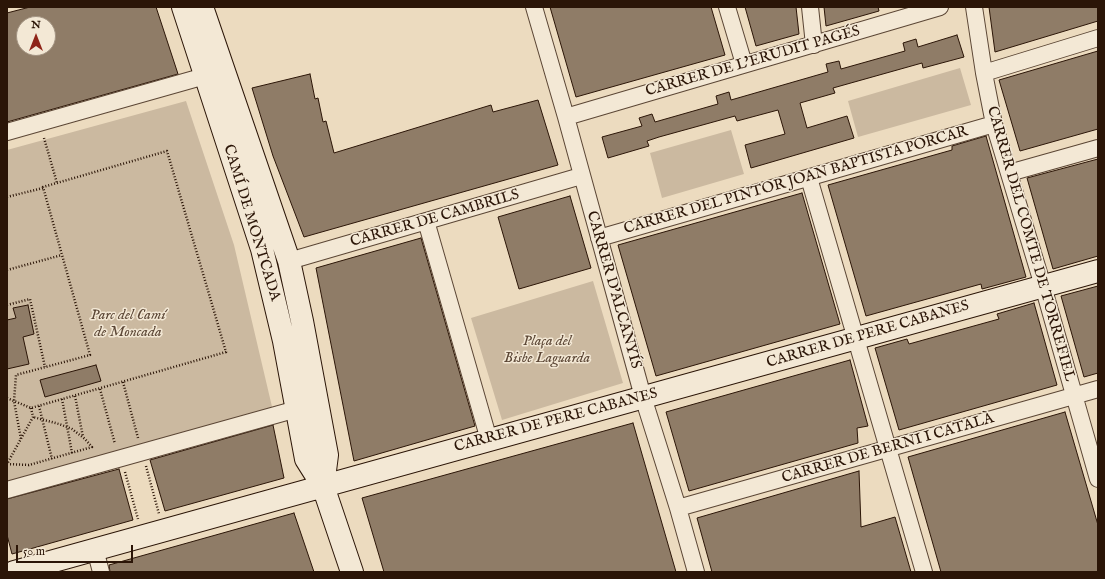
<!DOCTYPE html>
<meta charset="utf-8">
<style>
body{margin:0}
#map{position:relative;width:1105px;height:579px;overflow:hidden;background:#ecdbbf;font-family:"IM FELL English",serif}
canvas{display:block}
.frame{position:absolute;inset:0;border:8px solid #2b1507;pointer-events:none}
.north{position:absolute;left:16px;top:16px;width:40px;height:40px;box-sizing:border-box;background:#f3e8d5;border:1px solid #a39483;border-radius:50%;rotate:0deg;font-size:11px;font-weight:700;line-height:16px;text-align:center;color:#2b1507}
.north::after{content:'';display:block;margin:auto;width:14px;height:18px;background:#8f2418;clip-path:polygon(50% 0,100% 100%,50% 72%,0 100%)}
.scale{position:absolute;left:16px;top:545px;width:117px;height:18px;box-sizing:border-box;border:2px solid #2b1507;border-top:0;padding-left:5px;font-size:12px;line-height:14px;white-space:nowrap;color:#2b1507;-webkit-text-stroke:3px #f3e8d5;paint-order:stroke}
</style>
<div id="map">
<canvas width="1105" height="579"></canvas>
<div class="frame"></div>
<div class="north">N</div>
<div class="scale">50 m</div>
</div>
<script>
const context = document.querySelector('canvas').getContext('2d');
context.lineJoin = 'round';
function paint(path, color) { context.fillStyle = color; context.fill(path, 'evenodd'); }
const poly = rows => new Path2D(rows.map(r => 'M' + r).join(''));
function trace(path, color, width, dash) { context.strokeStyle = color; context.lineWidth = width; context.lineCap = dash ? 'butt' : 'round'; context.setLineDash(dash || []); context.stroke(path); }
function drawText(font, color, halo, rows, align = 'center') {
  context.font = font + ' "IM FELL English",serif'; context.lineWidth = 3; context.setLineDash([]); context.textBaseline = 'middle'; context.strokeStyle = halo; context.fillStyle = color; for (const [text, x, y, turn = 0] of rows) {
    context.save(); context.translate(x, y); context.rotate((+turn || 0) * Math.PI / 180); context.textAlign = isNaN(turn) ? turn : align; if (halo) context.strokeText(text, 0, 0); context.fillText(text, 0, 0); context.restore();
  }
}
const green = poly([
 [960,68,971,105,858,137,848,101],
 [186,101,234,245,273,411,7,485,7,150],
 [731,130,744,174,662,198,650,153],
 [593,281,623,383,502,420,471,318]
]);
const building = poly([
 [30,7,156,7,178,74,7,122,7,13,30,7],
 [24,24,48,24,48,48,24,48,24,24],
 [550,7,711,7,725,55,576,97,550,7],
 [745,7,796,7,799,34,756,46,745,7],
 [824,7,878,7,879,11,826,26,824,7],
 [989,7,1098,7,1098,21,995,52,989,7],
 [957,35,964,57,923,68,922,63,833,88,835,93,800,103,807,128,847,116,854,138,751,168,745,145,785,134,778,110,737,121,735,116,659,137,647,141,649,146,608,158,602,137,642,126,639,118,652,114,655,122,718,104,716,96,729,92,731,100,828,72,826,64,839,61,841,69,905,51,903,43,916,39,918,47,957,35],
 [1098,51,1098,129,1020,151,999,80,1098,51],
 [310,74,315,99,318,98,323,122,326,121,334,153,491,105,493,112,538,100,558,165,304,237,273,156,252,88,310,74],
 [986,136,1026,277,982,289,981,284,866,316,828,185,952,150,952,146,986,136],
 [1098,159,1098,256,1053,269,1027,178,1098,159],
 [802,193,840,324,656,376,618,245,802,193],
 [570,196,591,268,519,289,498,217,570,196],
 [421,238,475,426,354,461,316,268,421,238],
 [1098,286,1098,373,1084,377,1061,296,1098,286],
 [1034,303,1057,385,899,430,875,348,907,339,909,344,999,319,997,314,1034,303],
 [28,305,34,334,23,337,29,364,7,369,7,320,16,318,13,308,28,305],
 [850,360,868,426,857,428,858,443,689,491,666,412,850,360],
 [96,365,101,381,45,397,40,380,96,365],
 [1065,412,1098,525,1098,572,941,572,908,457,1065,412],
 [633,423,676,572,384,572,362,498,633,423],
 [273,425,284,478,165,511,150,460,273,425],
 [119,469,133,520,12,554,7,535,7,499,119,469],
 [859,471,861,527,895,517,911,572,712,572,697,518,859,471],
 [294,513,314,572,110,572,109,565,294,513]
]);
const path = poly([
 [44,138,57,183],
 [7,197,43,188],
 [7,270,62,255],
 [7,305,30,299,45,367],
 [123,382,138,438],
 [100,389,115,444],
 [75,396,83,437],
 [7,398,14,401,31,408,226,352,167,151,43,187,90,355,16,375,14,401,21,439],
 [62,399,72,453],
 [39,406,52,459],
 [31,408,33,417,7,464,29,465,92,447,85,439,72,429,59,424,33,417],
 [146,466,159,514],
 [125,472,138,519]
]);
const street = poly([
 [534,7,566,117,643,397,678,508,696,572],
 [727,7,744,64],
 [810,7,814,45],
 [974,7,984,73,994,124,1043,286,1098,479],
 [984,73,1098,38],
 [566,117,940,7],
 [7,132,205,76],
 [1009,173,1098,148],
 [809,178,924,572],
 [426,221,489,440],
 [599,238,994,124],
 [289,261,581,176],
 [7,490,297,409],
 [678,508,1098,389],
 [95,549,101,572]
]);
const secondary = poly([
 [183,7,262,249,284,341,306,459,323,486,352,572],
 [202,7,289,261,302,321,327,455,323,486],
 [14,572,1098,271]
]);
const streetNames = [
 ["CARRER DE L'ERUDIT PAGÉS",753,62,-16],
 ["CARRER DEL PINTOR JOAN BAPTISTA PORCAR",796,181,-16],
 ["CARRER DE CAMBRILS",435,219,-16],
 ["CAMÍ DE MONTCADA",251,223,73],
 ["CARRER DEL COMTE DE TORREFIEL",1030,244,74],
 ["CARRER D'ALCANYÍS",613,290,74],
 ["CARRER DE PERE CABANES",868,335,-16],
 ["CARRER DE PERE CABANES",556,421,-15],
 ["CARRER DE BERNI I CATALÀ",888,449,-16]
];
const parkNames = [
 ["Parc del Camí",128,316],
 ["de Moncada",128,333],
 ["Plaça del",547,342],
 ["Bisbe Laguarda",547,359]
];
paint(green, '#cbb9a0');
paint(building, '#8f7c67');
trace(building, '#2b1507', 1);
trace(street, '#5b4635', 18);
trace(secondary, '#2b1507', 24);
trace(path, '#2b1507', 2.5, [1, 2]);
trace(street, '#f3e8d5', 16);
trace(secondary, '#f3e8d5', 22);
drawText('15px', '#2b1507', '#f3e8d5', streetNames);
drawText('italic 15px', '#5b4635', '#f3e8d5', parkNames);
</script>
